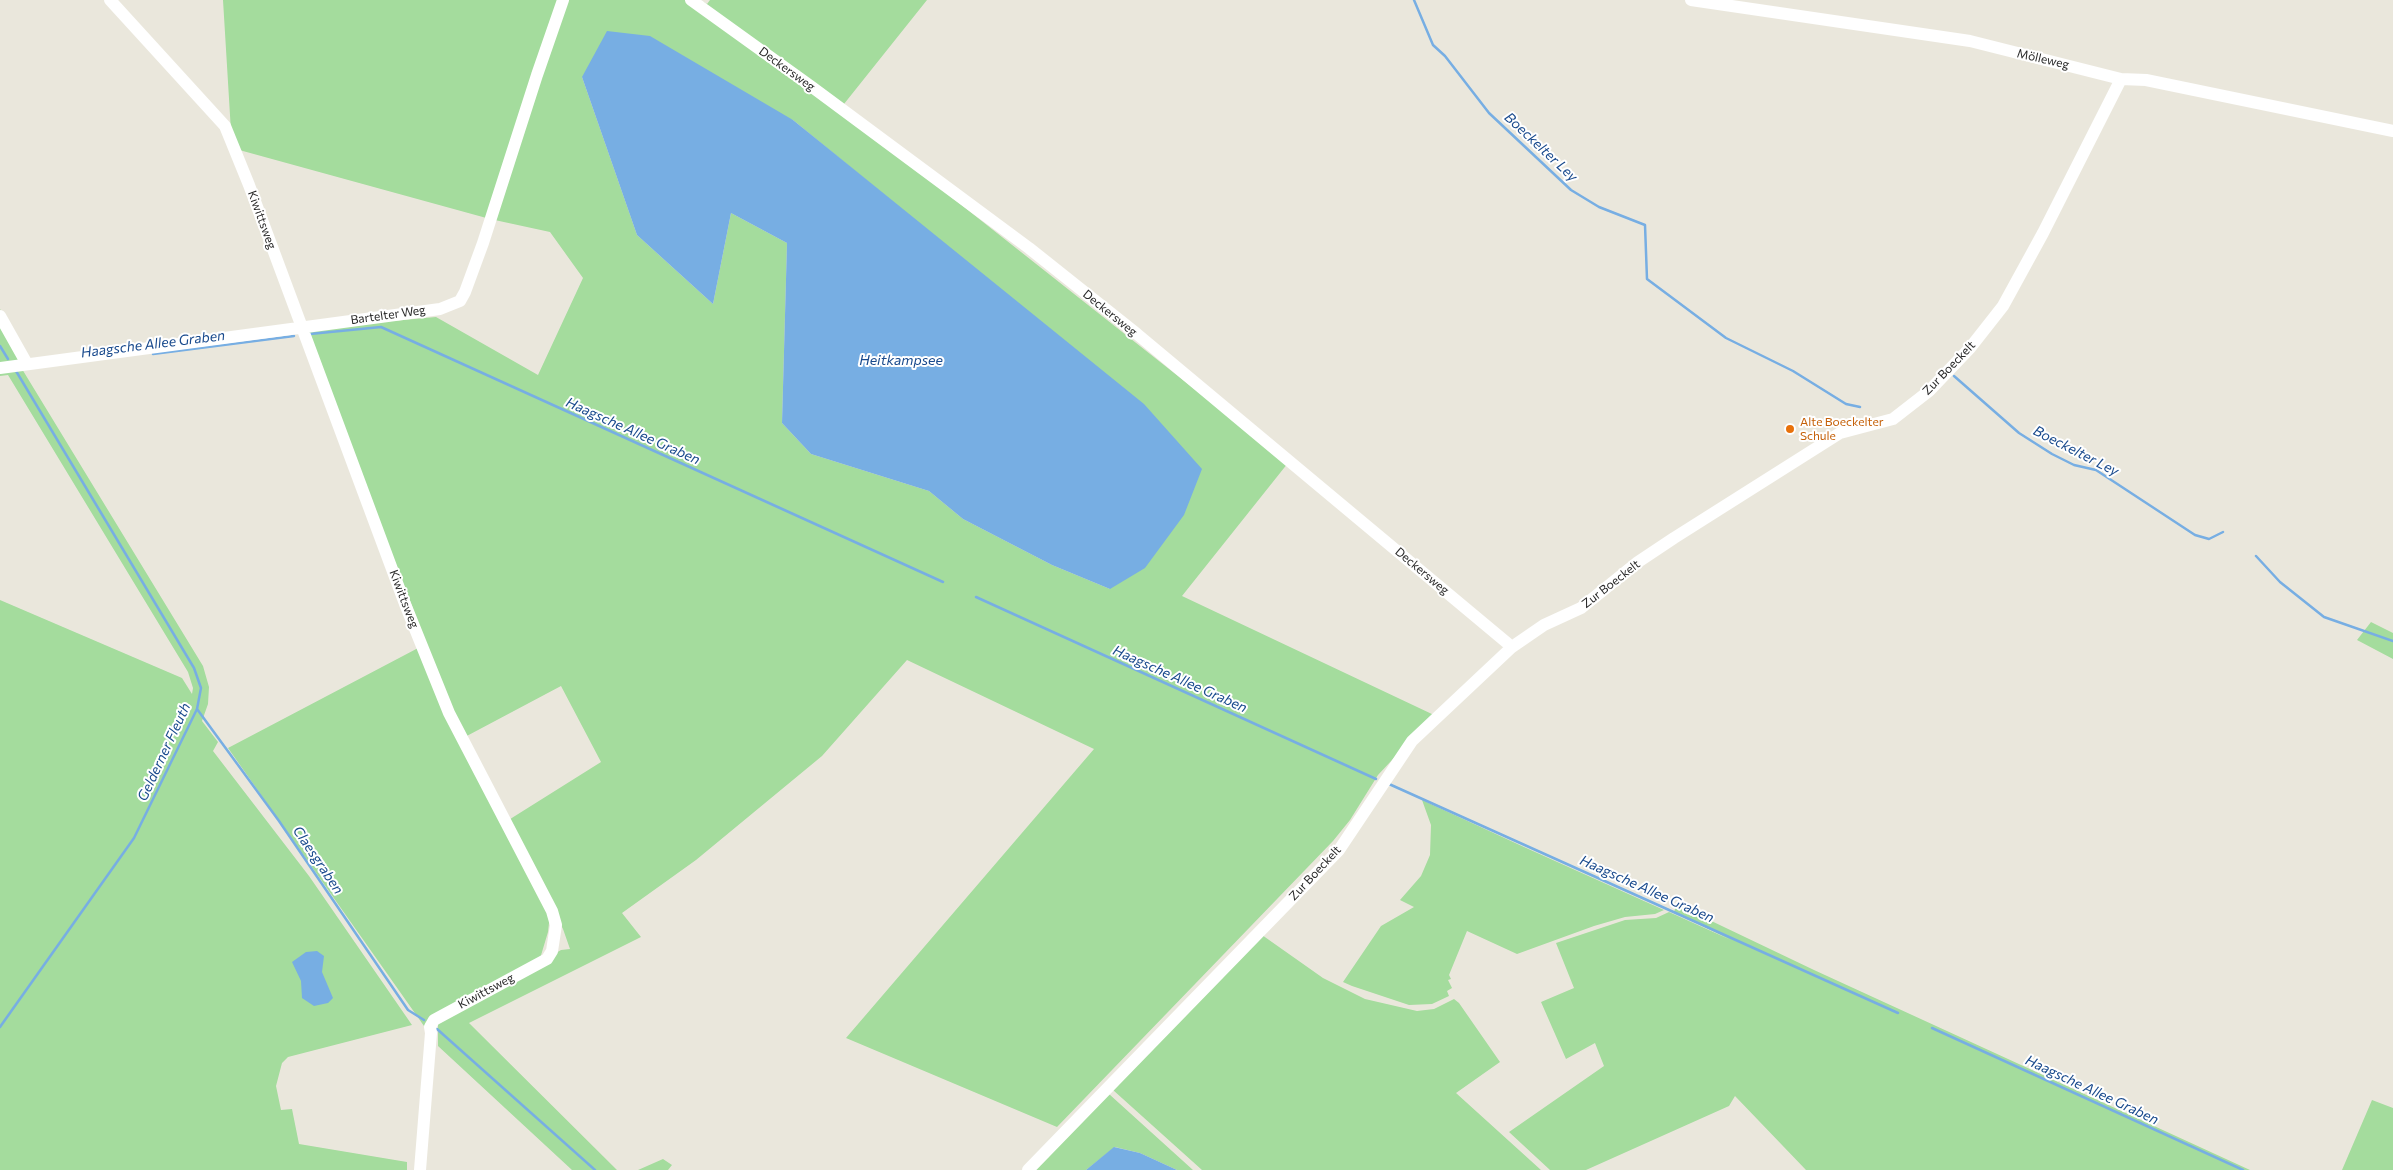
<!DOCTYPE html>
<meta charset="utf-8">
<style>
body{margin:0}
canvas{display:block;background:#eae7dc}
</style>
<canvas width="2393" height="1170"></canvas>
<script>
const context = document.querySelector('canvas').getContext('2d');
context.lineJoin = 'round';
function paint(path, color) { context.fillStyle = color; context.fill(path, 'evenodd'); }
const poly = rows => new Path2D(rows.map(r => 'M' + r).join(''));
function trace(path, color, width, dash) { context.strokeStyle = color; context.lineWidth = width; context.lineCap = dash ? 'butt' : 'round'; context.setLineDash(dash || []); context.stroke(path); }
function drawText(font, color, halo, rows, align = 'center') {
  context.font = font + ' Commissioner,sans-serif'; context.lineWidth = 4; context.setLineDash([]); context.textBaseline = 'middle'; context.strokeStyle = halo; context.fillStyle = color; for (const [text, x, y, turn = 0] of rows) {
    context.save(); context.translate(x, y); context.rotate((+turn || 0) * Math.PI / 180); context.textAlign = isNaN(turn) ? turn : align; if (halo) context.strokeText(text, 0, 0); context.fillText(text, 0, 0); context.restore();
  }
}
const green = poly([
 [223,0,700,0,707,4,710,0,927,0,840,109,1288,463,1182,596,1434,715,1378,775,1350,820,1333,841,1057,1127,846,1038,1094,749,907,660,822,756,696,860,622,913,641,937,469,1023,617,1170,572,1170,438,1046,438,1024,561,950,570,949,563,929,507,821,601,762,561,686,463,738,305,329,436,317,538,375,583,278,550,232,490,219,232,148],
 [582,77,793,120,949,248,1110,589,1052,565,963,519,929,491,811,454,782,423,787,243,731,213,713,304,637,235],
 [0,309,30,359,0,363],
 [22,369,203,666,209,687,208,704,202,721,218,742,213,751,309,876,412,1025,288,1057,282,1063,276,1086,281,1110,292,1109,299,1144,407,1162,407,1170,0,1170,0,600,182,678,192,694,193,688,188,672,8,375,0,376,0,373],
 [2371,622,2393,633,2393,659,2357,640],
 [420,647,550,914,548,932,539,962,453,1007,424,1026,228,748],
 [1422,800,1524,847,1664,910,1655,914,1625,917,1594,926,1517,954,1467,931,1449,975,1451,979,1448,980,1452,988,1447,991,1449,996,1432,1004,1409,1005,1352,986,1343,982,1381,926,1414,907,1400,900,1421,876,1430,855,1431,825],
 [1676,906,1680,906,1814,970,2250,1170,1806,1170,1735,1096,1729,1106,1586,1170,1550,1170,1509,1132,1604,1066,1595,1043,1566,1059,1541,1002,1574,988,1556,943,1625,920,1656,918,1669,912,1731,940,1674,912],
 [1262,935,1323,978,1365,999,1417,1011,1434,1009,1454,999,1459,1003,1500,1062,1456,1093,1541,1170,1202,1170,1113,1090],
 [1109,1094,1193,1170,1177,1170,1140,1153,1115,1147,1086,1170,1034,1170],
 [2372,1100,2393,1108,2393,1170,2342,1170],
 [663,1159,672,1165,668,1170,638,1170]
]);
const water = poly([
 [607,31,650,36,793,120,1144,404,1202,469,1184,515,1145,568,1110,589,1052,565,963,519,929,491,811,454,782,423,787,243,731,213,713,304,637,235,582,77],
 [317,951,324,956,322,972,333,998,328,1003,314,1006,302,998,301,981,292,962,306,952],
 [1114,1147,1140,1153,1177,1170,1086,1170]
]);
const stream = poly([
 [1414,0,1433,45,1445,56,1489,113,1571,190,1599,207,1645,225,1647,279,1726,338,1793,371,1846,404,1860,407],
 [310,334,381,327,943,582],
 [0,346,8,359],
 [153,354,294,336],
 [1954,376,2019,433,2052,454,2074,465,2096,470,2195,535,2209,539,2223,532],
 [2256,556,2280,582,2324,617,2393,641],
 [976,597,1376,779],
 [197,709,279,821,408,1010,424,1020],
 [1389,784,1898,1013],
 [0,1027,134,838,197,709,201,688,194,668,16,371],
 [1932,1028,2243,1170],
 [437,1029,595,1170]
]);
const minor = poly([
 [110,0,225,126,249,185,405,604,449,713,552,911,556,925,552,951,547,959,434,1020,430,1027,431,1033,420,1170],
 [691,0,812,87,1029,248,1137,334,1512,647],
 [1691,0,1970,41,2121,79,2146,80,2393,131],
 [0,316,27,364],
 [0,368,440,309,460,301,465,292,483,243,537,75,563,0],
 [1028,1170,1339,850,1412,741,1512,647,1544,625,1581,608,1638,562,1674,538,1840,433,1893,419,1929,391,1970,348,2003,306,2043,233,2121,79]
]);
const markers = [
 [1790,429,5,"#e8710a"]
];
const streetNames = [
 ["Mölleweg",2043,59,13],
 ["Deckersweg",787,69,36],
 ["Kiwittsweg",262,220,70],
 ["Deckersweg",1110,313,39],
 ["Bartelter Weg",388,315,-8],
 ["Zur Boeckelt",1949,368,-46],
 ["Deckersweg",1422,571,40],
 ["Zur Boeckelt",1611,584,-38],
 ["Kiwittsweg",404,599,69],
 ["Zur Boeckelt",1315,873,-47],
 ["Kiwittsweg",486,991,-28]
];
const foodNames = [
 ["Alte Boeckelter",1800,422],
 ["Schule",1800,436]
];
const waterNames = [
 ["Boeckelter Ley",1541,147,43],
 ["Haagsche Allee Graben",153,344,-7],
 ["Heitkampsee",901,360],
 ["Haagsche Allee Graben",633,431,24],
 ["Boeckelter Ley",2076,451,27],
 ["Haagsche Allee Graben",1180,679,24],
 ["Gelderner Fleuth",164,752,-65],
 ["Claesgraben",318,860,56],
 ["Haagsche Allee Graben",1647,889,24],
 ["Haagsche Allee Graben",2092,1090,25]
];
paint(green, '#a4dc9d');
paint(water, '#77aee3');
trace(stream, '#77aee3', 2.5);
trace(minor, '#fff', 12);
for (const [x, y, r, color] of markers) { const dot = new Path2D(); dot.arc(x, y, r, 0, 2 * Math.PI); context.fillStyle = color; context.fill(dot); trace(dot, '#fff', 2); }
drawText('12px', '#292929', '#fff', streetNames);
drawText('12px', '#c56008', '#fff', foodNames, 'left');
drawText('italic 14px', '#194a8d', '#fff', waterNames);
</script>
